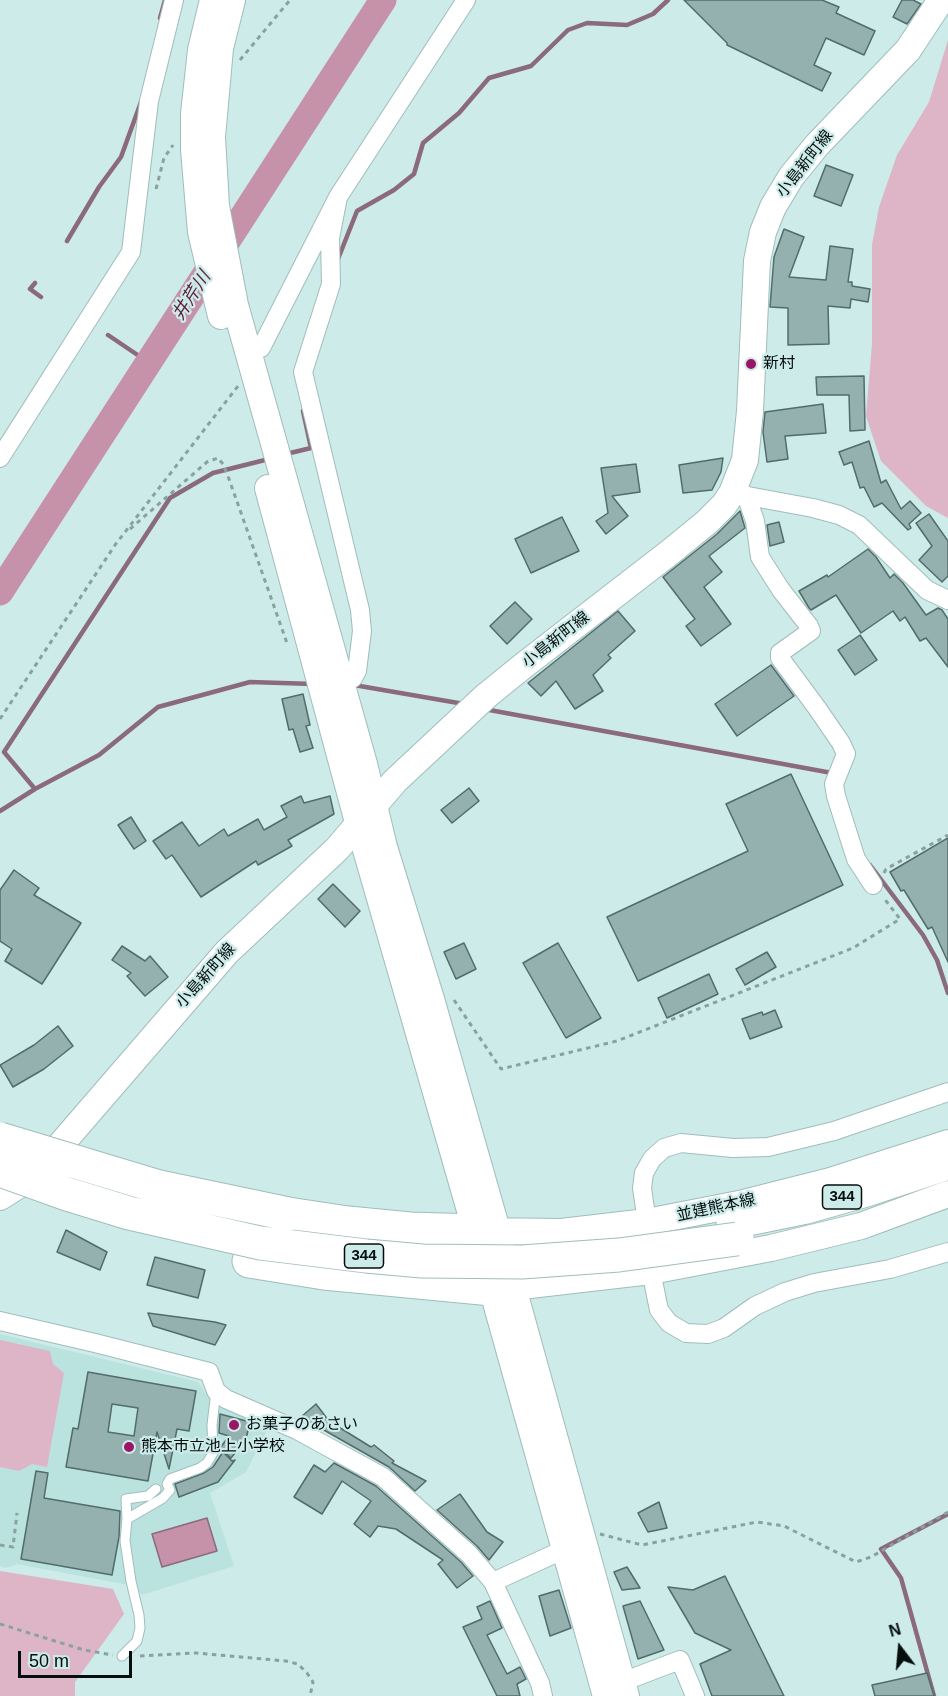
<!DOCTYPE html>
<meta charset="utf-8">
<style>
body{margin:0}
#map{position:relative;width:948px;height:1696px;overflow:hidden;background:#cdebe9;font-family:Arial,sans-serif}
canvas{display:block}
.north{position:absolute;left:870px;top:1618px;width:60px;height:60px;-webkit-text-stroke:4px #cdebe9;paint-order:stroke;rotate:344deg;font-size:16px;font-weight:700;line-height:24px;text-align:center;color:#040e0d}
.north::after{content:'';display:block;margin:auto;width:21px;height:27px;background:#040e0d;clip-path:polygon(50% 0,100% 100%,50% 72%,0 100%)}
.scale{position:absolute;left:18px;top:1651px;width:114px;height:27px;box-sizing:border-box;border:3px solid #040e0d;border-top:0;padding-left:8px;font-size:18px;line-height:21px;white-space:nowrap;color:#040e0d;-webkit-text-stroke:4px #cdebe9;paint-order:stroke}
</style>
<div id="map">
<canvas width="948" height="1696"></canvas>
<div class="north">N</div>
<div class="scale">50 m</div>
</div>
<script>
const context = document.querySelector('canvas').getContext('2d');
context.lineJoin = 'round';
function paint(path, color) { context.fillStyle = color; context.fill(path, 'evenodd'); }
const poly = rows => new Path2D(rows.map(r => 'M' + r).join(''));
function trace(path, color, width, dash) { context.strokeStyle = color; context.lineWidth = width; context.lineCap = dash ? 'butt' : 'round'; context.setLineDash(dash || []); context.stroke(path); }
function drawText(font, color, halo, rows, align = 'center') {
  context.font = font + ' Arial,"Noto Sans JP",sans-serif'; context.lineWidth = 4.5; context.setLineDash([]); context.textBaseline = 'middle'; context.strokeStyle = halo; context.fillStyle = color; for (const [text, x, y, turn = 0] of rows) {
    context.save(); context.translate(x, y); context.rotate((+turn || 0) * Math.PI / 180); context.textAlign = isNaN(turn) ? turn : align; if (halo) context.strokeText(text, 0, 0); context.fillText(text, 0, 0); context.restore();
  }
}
const built = poly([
 [0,1334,198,1382,209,1398,223,1408,271,1422,246,1472,210,1493,234,1566,142,1595,134,1586,17,1564,5,1568,0,1566]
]);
const green = poly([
 [948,40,948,518,926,506,881,461,866,416,872,344,872,245,879,207,897,155,929,102],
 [0,1340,50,1351,53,1364,64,1373,47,1467,32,1464,19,1471,0,1467],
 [0,1571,113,1589,124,1614,75,1682,75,1696,0,1696]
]);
const water = poly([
 [207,1518,217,1551,162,1567,152,1534,207,1518]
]);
const stream = poly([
 [160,18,165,0],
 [67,241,99,187,121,157,141,102],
 [338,259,357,211,394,190,414,174,423,143,459,113,489,78,531,66,568,30,587,23,627,25,653,14,668,0],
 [35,283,30,289,41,297],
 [108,335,148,362],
 [286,454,311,448,303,411],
 [354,685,464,704],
 [484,709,832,773],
 [35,789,4,752,170,498,213,473,269,459],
 [0,811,35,789,99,755,158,707,250,682,313,684],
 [870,865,923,935,937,960,948,993],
 [934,1696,901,1578,881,1549,948,1514]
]);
const river = poly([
 [0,592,383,0]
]);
const building = poly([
 [684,0,822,0,839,7,836,13,875,31,864,55,826,38,814,65,831,73,822,91,727,45,727,43,684,0],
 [902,0,913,0,921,4,907,24,893,17,902,0],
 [826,165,853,175,841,206,814,196,826,165],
 [784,229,804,237,789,277,826,280,830,246,853,249,848,282,852,282,852,286,870,289,868,302,851,299,850,308,828,306,829,344,788,345,788,308,770,307,774,257,784,229],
 [864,376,865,430,850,431,849,395,817,395,816,377,864,376],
 [823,404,826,433,785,436,788,459,767,462,763,432,765,412,823,404],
 [869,441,881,483,886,480,901,509,910,501,921,513,909,524,911,528,908,530,882,503,874,507,864,487,860,488,852,462,844,465,839,452,869,441],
 [723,458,721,472,712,490,683,493,679,465,723,458],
 [636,464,640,492,612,496,628,516,606,534,596,521,608,513,601,468,636,464],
 [740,511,745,528,709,556,722,572,704,587,731,624,701,646,686,626,695,619,663,577,717,534,740,511],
 [929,514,948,541,948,576,942,582,919,560,932,546,916,523,929,514],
 [562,517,579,551,531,573,515,539,562,517],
 [779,522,784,542,770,546,767,525,779,522],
 [868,549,876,557,890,578,894,574,903,583,926,615,938,608,942,610,948,619,948,667,926,638,920,641,905,617,900,621,893,611,861,633,836,595,811,610,809,608,799,591,827,575,828,577,868,549],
 [515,602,532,619,507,644,490,626,515,602],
 [618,611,635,631,608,655,611,658,593,675,603,691,575,709,556,681,541,696,528,683,618,611],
 [860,635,877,660,855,675,838,650,860,635],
 [771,665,794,696,737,736,715,704,771,665],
 [303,694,310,725,306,726,313,748,300,752,293,729,289,730,282,699,303,694],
 [791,774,843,885,638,981,607,917,748,851,726,804,791,774],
 [469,788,479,801,452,823,441,810,469,788],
 [301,796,304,803,330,796,334,814,288,840,292,846,258,865,256,861,201,897,172,855,166,859,153,841,182,822,199,846,224,829,228,836,258,819,264,830,287,817,281,806,301,796],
 [131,817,146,841,134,849,118,825,131,817],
 [948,838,948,962,932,927,928,929,904,890,901,891,890,872,948,838],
 [14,870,39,888,34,895,81,923,42,984,5,961,12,949,0,941,0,890,14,870],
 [333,884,360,911,345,927,318,899,333,884],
 [464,943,476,969,456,979,444,952,464,943],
 [558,943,601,1018,566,1038,523,963,558,943],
 [122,946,145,961,150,956,168,977,145,996,127,976,131,973,112,960,122,946],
 [767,952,776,967,745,985,736,969,767,952],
 [709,974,718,994,667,1018,658,998,709,974],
 [775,1010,782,1027,750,1039,742,1019,762,1012,763,1015,775,1010],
 [58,1026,73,1046,44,1069,13,1087,0,1065,34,1045,58,1026],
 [66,1230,107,1252,100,1270,57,1252,66,1230],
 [155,1257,205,1270,198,1298,147,1285,155,1257],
 [148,1313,215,1322,226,1325,215,1345,153,1326,148,1313],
 [88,1372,196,1391,189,1431,177,1429,169,1469,157,1432,148,1481,66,1467,73,1428,78,1429,88,1372],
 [112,1404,138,1408,134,1436,108,1432,112,1404],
 [316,1404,329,1421,371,1447,374,1445,394,1461,392,1463,426,1481,415,1491,389,1467,301,1417,316,1404],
 [220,1414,250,1422,246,1439,231,1458,220,1448,229,1436,219,1433,220,1414],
 [223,1452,232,1461,235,1460,218,1482,179,1497,175,1484,204,1473,213,1467,223,1452],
 [334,1463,376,1486,461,1562,473,1576,457,1588,438,1564,443,1560,396,1529,378,1526,370,1537,354,1524,371,1501,342,1481,322,1514,294,1497,314,1465,325,1472,334,1463],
 [36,1471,48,1473,44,1498,120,1511,119,1537,112,1575,21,1559,36,1471],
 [460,1494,487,1532,503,1542,489,1560,477,1546,437,1510,460,1494],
 [659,1502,667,1528,648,1532,638,1513,659,1502],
 [627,1567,640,1588,622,1590,614,1572,627,1567],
 [725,1576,784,1696,712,1696,700,1664,731,1650,695,1633,668,1587,693,1590,725,1576],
 [559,1590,571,1628,550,1636,539,1596,559,1590],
 [490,1601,502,1628,487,1635,507,1674,520,1667,526,1679,517,1684,520,1696,497,1696,463,1627,482,1619,477,1607,490,1601],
 [640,1601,664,1650,638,1659,623,1606,640,1601],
 [927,1673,934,1696,875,1696,872,1685,927,1673]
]);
const path = poly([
 [240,60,290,0],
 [156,189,164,158,173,145],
 [130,529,207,462,218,458,223,464,229,479,287,643],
 [0,719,115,545,238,386],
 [884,873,886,869,948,835],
 [454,1000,501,1069,617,1041,853,948,900,919,883,897],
 [600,1534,642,1545,757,1522,784,1526,856,1562,871,1557,948,1512],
 [0,1545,13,1547,17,1513],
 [0,1624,84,1650,113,1655],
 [140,1656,196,1653,286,1661,298,1664,307,1673,313,1682,310,1696]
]);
const lane = poly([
 [127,1519,126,1499,148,1496,156,1489],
 [122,1656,137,1641,140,1628,139,1615,131,1581,125,1541,127,1519,163,1498,170,1490,167,1484,170,1479,200,1468,207,1463,213,1453,212,1425,216,1391]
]);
const street = poly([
 [261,348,338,197,466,0],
 [0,458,131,252,149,101,174,0],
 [737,494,813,508,839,515,859,525,927,590,948,600],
 [746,495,755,521,760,557,781,590,809,626,811,631,780,653,780,658,817,708,841,743,846,754,834,784,836,796,856,859,873,885],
 [331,677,353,678,357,671,362,631,360,610,303,372,331,284,330,238,338,197],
 [647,1222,642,1188,644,1173,652,1159,664,1148,681,1143,733,1148,768,1147,834,1131,948,1092],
 [651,1271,659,1310,669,1323,686,1333,708,1334,724,1328,755,1306,785,1292,814,1283,890,1269,948,1252],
 [0,1321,95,1343,209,1372,216,1391,226,1399,297,1430,383,1477,469,1554,493,1582,540,1683,543,1696],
 [493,1582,565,1549],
 [622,1682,680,1660,695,1696]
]);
const secondary = poly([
 [213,0,201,50,194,114,194,150,201,232,221,316],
 [232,0,220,48,212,137,216,206,235,305,364,764,384,847,431,999,497,1230,626,1696],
 [268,488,358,822,476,1231,606,1696],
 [0,1197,19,1185,57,1149,227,952,337,849,395,781,486,696,523,666,669,553,707,522,724,505,732,493,745,460,750,411,757,261,763,232,773,207,791,177,817,145,908,50,941,0],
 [482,1231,561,1232,647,1222,739,1204,830,1181,948,1143],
 [495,1289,651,1271,771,1248,861,1226,948,1194]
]);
const highway = poly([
 [288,1214,348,1223,410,1229,476,1231],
 [733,1222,806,1207,866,1190,948,1163],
 [249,1261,324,1273,492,1289]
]);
const highwayBridge = poly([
 [0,1139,159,1187,288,1214],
 [0,1170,67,1194,129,1213,260,1243,366,1256,422,1261,522,1262,619,1255,737,1239]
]);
const markers = [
 [751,364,6,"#9a1467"],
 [234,1425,6,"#9a1467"],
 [129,1447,6,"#9a1467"]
];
const shields = [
 [842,1197,39],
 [364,1256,39]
];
const shieldNames = [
 ["344",842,1197],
 ["344",364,1256]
];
const streetNames = [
 ["小島新町線",805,164,-52],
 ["小島新町線",556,640,-38],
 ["小島新町線",206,976,-48],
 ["並建熊本線",716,1208,-12]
];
const poiNames = [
 ["新村",763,364],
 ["お菓子のあさい",246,1425],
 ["熊本市立池上小学校",141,1447]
];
const waterNames = [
 ["井芹川",192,296,-57]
];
paint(built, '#bae2df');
paint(green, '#ddb5c7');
paint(water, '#c592aa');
trace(water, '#8b6a7b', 1.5);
trace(stream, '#8b6a7b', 4.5);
trace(river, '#c592aa', 27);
paint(building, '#94b1af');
trace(building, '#516c6b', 1.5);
trace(lane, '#a0bdbb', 11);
trace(street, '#a0bdbb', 20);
trace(secondary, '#a0bdbb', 28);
trace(highway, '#a0bdbb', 35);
trace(path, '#8aa1a0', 3, [4.5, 4.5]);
trace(lane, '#fff', 9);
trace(street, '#fff', 18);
trace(secondary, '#fff', 26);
trace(highway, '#fff', 33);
trace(highwayBridge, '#a0bdbb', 35, []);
trace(highwayBridge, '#fff', 33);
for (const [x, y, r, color] of markers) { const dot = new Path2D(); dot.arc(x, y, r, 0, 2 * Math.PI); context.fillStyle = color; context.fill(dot); trace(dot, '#cdebe9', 2); }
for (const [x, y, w] of shields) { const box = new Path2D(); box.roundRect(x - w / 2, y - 12, w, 24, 4.5); context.fillStyle = '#cdebe9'; context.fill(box); trace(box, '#040e0d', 1.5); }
drawText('bold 15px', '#040e0d', null, shieldNames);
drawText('16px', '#040e0d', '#cdebe9', streetNames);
drawText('16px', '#040e0d', '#cdebe9', poiNames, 'left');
drawText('italic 18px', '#5b1d3f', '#cdebe9', waterNames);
</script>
